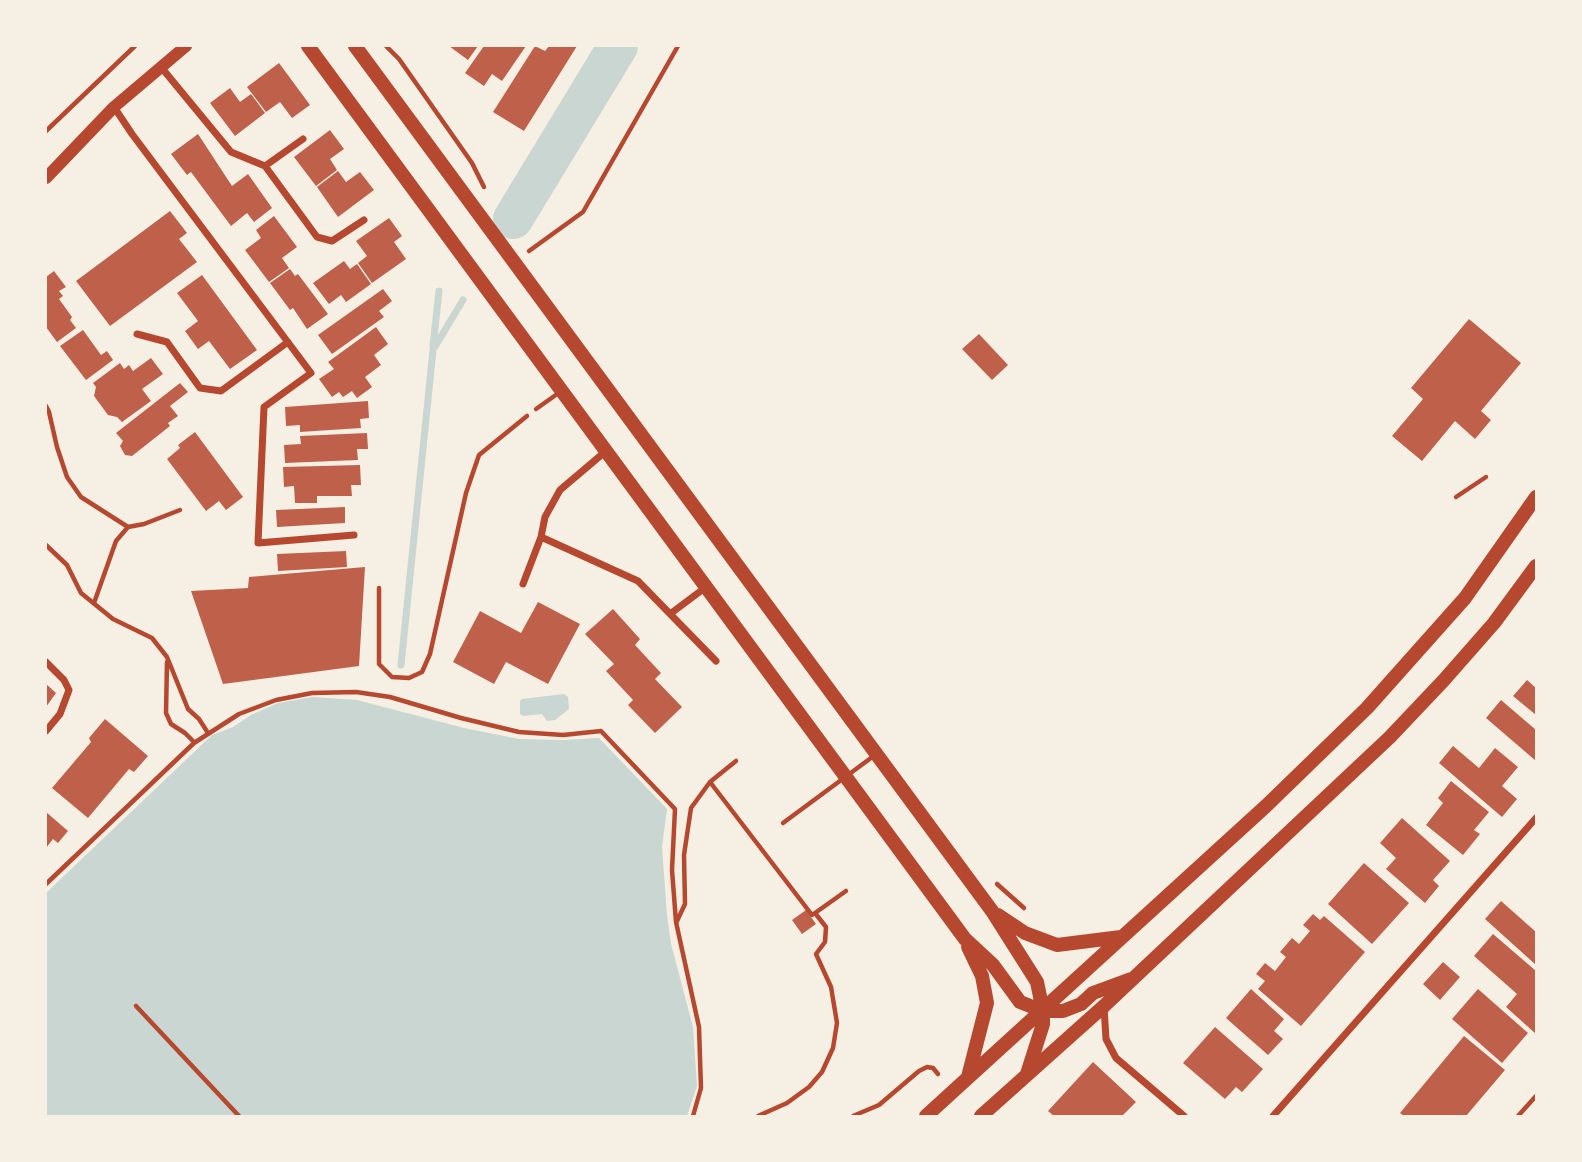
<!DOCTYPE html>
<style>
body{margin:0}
#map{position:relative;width:1582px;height:1162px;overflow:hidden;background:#f6efe4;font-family:Ubuntu,sans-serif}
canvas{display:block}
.frame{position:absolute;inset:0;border:47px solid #f6efe4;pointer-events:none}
</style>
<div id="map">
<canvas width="1582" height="1162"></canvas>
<div class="frame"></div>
</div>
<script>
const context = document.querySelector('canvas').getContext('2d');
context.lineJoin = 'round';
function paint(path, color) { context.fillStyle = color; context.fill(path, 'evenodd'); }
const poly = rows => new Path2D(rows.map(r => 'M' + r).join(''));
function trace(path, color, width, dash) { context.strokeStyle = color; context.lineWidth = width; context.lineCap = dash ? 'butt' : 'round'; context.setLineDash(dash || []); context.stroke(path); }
const water = poly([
 [564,694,568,697,569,709,555,720,547,721,542,714,523,716,520,714,520,701,522,699],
 [313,697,357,700,464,728,519,739,563,740,599,738,667,809,662,847,667,915,671,944,693,1027,697,1086,687,1116,46,1116,46,893,212,735,233,727,251,715,278,703]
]);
const stream = poly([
 [433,346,439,291],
 [401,665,433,350,463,300]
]);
const river = poly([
 [513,219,618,46]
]);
const building = poly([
 [449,46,478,46,468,60],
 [484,46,526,46,502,81,492,74,484,86,465,73],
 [535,46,545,51,549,46,577,46,524,131,493,112],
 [279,63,310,105,292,118,280,102,266,112,247,87],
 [230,88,240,102,251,94,265,113,235,136,210,103],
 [330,130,344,149,330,159,337,170,316,186,294,157],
 [198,134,232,186,248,174,272,208,254,222,247,213,231,226,191,172,187,175,171,154],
 [338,171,346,182,360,172,374,190,338,217,317,187],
 [170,211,187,233,179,239,197,262,110,326,76,281],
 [274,216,297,247,282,258,289,268,269,282,245,250,261,238,256,230],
 [389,218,402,236,394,242,406,259,372,283,358,263,367,256,356,241],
 [344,261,350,269,357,264,371,284,346,302,341,295,329,304,313,283],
 [290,269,295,276,298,274,328,314,307,329,293,308,290,310,270,283],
 [54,271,66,287,59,291,63,296,59,299,72,317,70,320,76,328,57,342,46,327,46,277],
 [202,275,257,350,230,369,209,341,198,349,185,331,198,321,177,293],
 [383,289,392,301,379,311,384,317,332,354,318,335],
 [1469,319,1521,363,1481,411,1491,420,1475,439,1455,421,1422,461,1392,436,1423,399,1411,388],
 [376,327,388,344,374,355,381,365,365,377,372,387,357,398,352,391,343,397,339,392,332,397,319,379,334,369,328,362],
 [83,330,101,355,107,351,113,360,86,380,60,346],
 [979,334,1008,365,992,380,962,349],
 [151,358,163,374,142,389,151,401,122,422,117,417,108,415,94,396,96,387,93,383,120,363,124,369,129,365,133,371],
 [180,383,188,392,170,406,178,416,168,423,170,426,132,456,125,455,120,446,123,441,116,433],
 [368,401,369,418,360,419,361,428,300,432,300,425,286,426,285,407],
 [195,432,243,497,226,510,219,501,206,511,167,459,180,448,178,445],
 [367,433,368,449,357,449,358,460,285,463,284,445,301,444,300,436],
 [360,465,361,485,351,485,352,496,317,496,317,503,295,503,294,486,284,487,283,467],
 [345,507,345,523,277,527,276,510],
 [346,551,347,567,278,571,277,554],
 [365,567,359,666,223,684,191,591,248,588,249,577],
 [538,602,580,624,548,684,506,662,494,684,453,662,480,611,521,633],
 [613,609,640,639,635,645,661,673,655,679,682,707,655,733,628,705,633,700,606,671,614,664,585,634],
 [1527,680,1536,688,1536,715,1513,696],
 [46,684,56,693,46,707],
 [1501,700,1536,730,1536,761,1486,718],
 [105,719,148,756,134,772,129,769,88,818,52,788,91,742,89,738],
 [1453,746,1479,768,1495,748,1518,767,1502,786,1517,799,1502,817,1439,763],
 [1451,781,1489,812,1474,830,1480,834,1463,855,1426,825,1443,803,1438,798],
 [46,812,68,831,58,843,53,839,46,848],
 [1402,818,1450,861,1433,880,1439,886,1425,903,1386,869,1396,858,1380,843],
 [1364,863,1409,903,1372,944,1328,904],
 [1501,901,1536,932,1536,965,1485,919],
 [806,910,816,924,802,934,792,920],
 [1313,914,1320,920,1324,916,1365,952,1301,1026,1258,989,1265,981,1256,974,1265,963,1275,971,1286,957,1280,952,1292,938,1299,944,1310,931,1303,925],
 [1493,934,1536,971,1536,1034,1506,1007,1517,994,1474,956],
 [1443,962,1460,977,1440,1000,1423,984],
 [1251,989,1284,1019,1274,1031,1283,1039,1268,1055,1226,1018],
 [1478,989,1528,1033,1502,1063,1452,1019],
 [1215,1027,1263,1069,1242,1092,1236,1087,1225,1099,1183,1063],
 [1464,1036,1505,1070,1466,1116,1404,1116,1400,1113],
 [1093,1062,1136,1102,1122,1116,1054,1116,1048,1111]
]);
const path = poly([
 [386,46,399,59,472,163,484,187],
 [46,131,135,46],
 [529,251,583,212,678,46],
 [46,406,49,412,57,447,67,477,81,497,128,527],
 [1456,497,1486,477],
 [46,545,67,565,81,593,113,619,152,638,167,657,188,709,199,719,208,733],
 [379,588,379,664,392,677,409,678,422,672,430,654,466,493,479,455,527,416],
 [94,603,116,541,128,527,144,524,180,510],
 [167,662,166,713,171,724,185,733,194,742],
 [710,782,812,915,815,913,826,927,825,942,816,954,831,987,837,1023,833,1048,822,1072,809,1087,787,1103,758,1116],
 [46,884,194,743,239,714,276,700,312,693,356,692,390,697,461,718,519,732,563,735,601,731,675,809,672,870,676,922,699,1027,701,1088,693,1116],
 [997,884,1024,908],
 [815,913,846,891],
 [677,921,685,904,684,855,691,808,710,782,736,761],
 [136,1006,239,1116],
 [853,1116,879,1105,919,1071,927,1067,933,1068,938,1074],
 [1518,1116,1536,1096]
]);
const service = poly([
 [536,409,560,392],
 [783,823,875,755]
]);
const minor = poly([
 [161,67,231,152,265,166,317,237,332,241,364,220],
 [114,107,132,134,311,373,264,407,258,543,354,535],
 [265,166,303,139],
 [137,334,167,342,200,388,221,391,288,342],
 [606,451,560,490,545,517,541,537,638,581,716,661],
 [523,584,541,537],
 [670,614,706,587],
 [46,662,64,680,69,690,60,714,46,731],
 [1104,1007,1106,1039,1116,1058,1184,1116],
 [1273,1116,1536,818]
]);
const tertiary = poly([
 [46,178,114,107,186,46]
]);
const secondary = poly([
 [308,46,965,939,993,965,1020,1002,1043,1011,1063,1011,1081,1004,1093,993,1131,979],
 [355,46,992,911,1037,982,1043,1011,1043,1024,1027,1074],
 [998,915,1025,933,1057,945,1121,937],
 [968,1077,987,1003,982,976,968,947],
 [926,1116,1266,806,1367,708,1465,598,1536,497],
 [981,1116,1104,1006,1390,737,1444,680,1494,623,1536,566]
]);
paint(water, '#c9d6d2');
trace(stream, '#c9d6d2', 7);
trace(river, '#c9d6d2', 40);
paint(building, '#bf614a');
trace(path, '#b5482f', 4.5);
trace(service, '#b5482f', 4.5);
trace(minor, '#b5482f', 7);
trace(tertiary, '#b5482f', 12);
trace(secondary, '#b5482f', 14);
</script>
